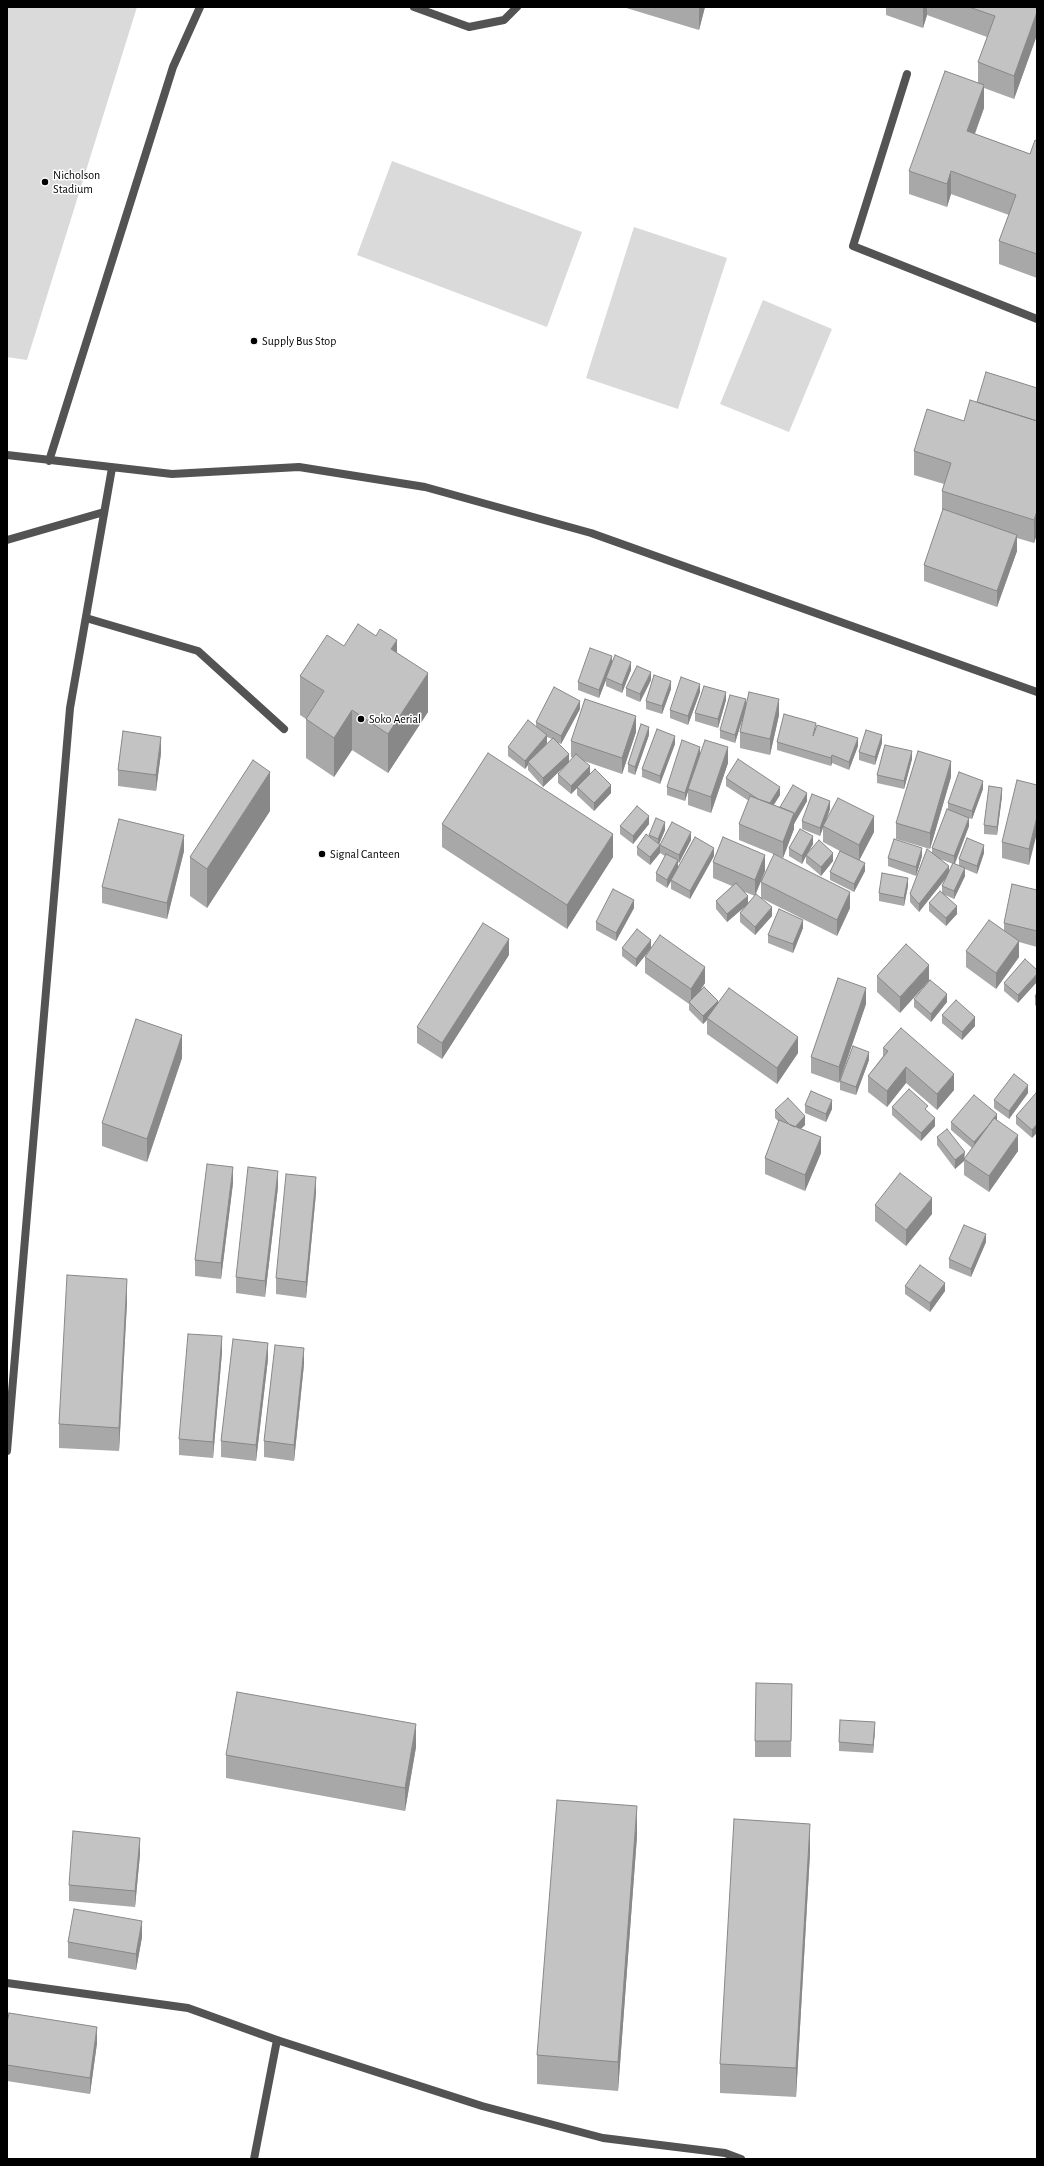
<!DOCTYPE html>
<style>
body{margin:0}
#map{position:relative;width:1044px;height:2166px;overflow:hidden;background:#fff;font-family:"Alegreya Sans",sans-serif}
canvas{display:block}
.frame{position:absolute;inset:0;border:8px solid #000;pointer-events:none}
</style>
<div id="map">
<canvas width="1044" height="2166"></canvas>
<div class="frame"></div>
</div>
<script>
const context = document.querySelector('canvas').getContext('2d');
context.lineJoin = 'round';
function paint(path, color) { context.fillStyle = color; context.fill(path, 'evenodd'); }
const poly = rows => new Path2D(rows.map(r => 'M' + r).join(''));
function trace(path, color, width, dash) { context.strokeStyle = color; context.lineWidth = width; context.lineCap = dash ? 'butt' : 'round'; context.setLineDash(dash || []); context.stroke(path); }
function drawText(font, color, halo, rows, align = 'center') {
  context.font = font + ' "Alegreya Sans",sans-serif'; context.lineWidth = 3; context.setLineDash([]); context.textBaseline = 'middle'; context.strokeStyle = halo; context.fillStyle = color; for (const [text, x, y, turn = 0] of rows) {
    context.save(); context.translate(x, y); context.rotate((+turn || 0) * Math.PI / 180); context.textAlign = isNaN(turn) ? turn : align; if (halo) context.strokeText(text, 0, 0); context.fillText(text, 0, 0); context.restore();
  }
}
const green = poly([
 [7,7,137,7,27,360,7,357],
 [392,161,582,232,547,327,357,255],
 [634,227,727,258,678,409,586,378],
 [763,300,832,329,789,432,720,404]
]);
const lane = poly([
 [414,7,469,27,504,20,517,7],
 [7,540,104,512],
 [86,618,198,651,284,729]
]);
const street = poly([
 [907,74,853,246,1037,319],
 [7,455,172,474,299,467,425,487,591,533,1037,692],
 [49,461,173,67,200,7],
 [7,1451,70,708,112,468],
 [7,1983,188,2008,277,2040,482,2106,603,2138,725,2153,741,2159],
 [254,2159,277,2040]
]);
const wall = poly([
 [623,7,705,7,699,30],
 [886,7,1037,7,1037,35,1014,99,984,88,984,108,975,134,1030,154,1037,141,1037,278,999,264,999,241,1009,215,951,194,947,207,909,194,909,171,978,83,978,62,987,37,927,15,923,28,886,15],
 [1037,388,1037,534,1034,543,1017,538,1017,551,997,607,924,581,924,565,942,513,942,491,944,484,914,475,914,451,964,421,977,402],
 [344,646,397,653,428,712,388,773,352,750,334,777,306,758,306,719,300,715,300,676],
 [612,663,631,670,622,693,606,686,606,680,599,698,578,690,578,682],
 [651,680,640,702,626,696,626,688],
 [671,689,662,714,646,709,646,701],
 [700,692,688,725,670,718,670,710],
 [726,700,718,728,695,721,695,713],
 [746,706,779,715,770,755,740,748,740,732,744,712,735,743,720,738,720,730],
 [580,709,561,744,556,742,569,762,543,787,528,770,528,765,525,769,508,756,508,747,536,726,536,722],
 [547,737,552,739,544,747,547,743],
 [816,728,858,746,849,770,832,763,831,766,777,750,777,742],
 [636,732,622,774,584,761,590,774,611,793,594,811,577,795,577,788,571,794,558,783,558,774,573,758,571,757,571,741],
 [649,735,635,775,628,772,628,764],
 [882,743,875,765,859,760,859,752],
 [675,744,660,784,642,777,642,769],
 [161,753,156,791,118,786,118,770],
 [700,755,728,763,711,813,688,805,688,790,685,801,667,795,667,787],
 [912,759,904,789,877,783,877,775],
 [951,777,930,849,896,839,896,823],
 [726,778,780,795,774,805,780,807,807,801,794,824,794,829,783,858,739,840,739,824,749,801,726,786],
 [1037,785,1029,865,1002,858,1002,842],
 [983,789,972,819,969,818,969,826,955,864,959,866,959,859,984,853,977,874,965,869,965,876,954,899,945,895,957,914,946,926,929,911,929,903,942,893,942,886,946,878,919,912,910,902,910,894,932,853,932,848,948,809,948,803],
 [940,859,953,864,949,872],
 [1002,796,997,835,984,834,984,825],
 [830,809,825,824,874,832,859,860,865,871,854,892,830,880,830,872,840,851,823,842,823,827,820,836,802,829,802,821],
 [270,811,207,908,190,896,190,857],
 [442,824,613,857,567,929,442,847],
 [649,824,633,844,620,834,620,826],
 [665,830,659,844,660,845,691,840,679,863,678,862,678,869,714,856,690,899,671,889,671,880,677,871,667,888,656,881,656,873,665,856,660,853,650,865,637,855,637,847,649,836,649,835],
 [813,844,808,852,833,861,821,876,806,863,806,856,802,864,789,856,789,848],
 [184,851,167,919,102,903,102,887],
 [922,856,916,876,888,866,888,858],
 [713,862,765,871,755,895,772,916,755,935,740,922,740,913,747,905,727,922,716,909,716,901,732,886,713,878],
 [745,892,755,896,748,903],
 [761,882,850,908,837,936,761,898],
 [908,886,904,906,879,901,879,893],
 [1037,890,1037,947,1019,942,1019,957,996,989,966,967,966,951,1004,930,1004,923],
 [634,908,616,941,596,930,596,922],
 [803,928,793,953,768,943,768,935],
 [906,944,900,1013,877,992,877,976],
 [622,948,651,948,636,967,622,956],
 [509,955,442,1059,417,1043,417,1027],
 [645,957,705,983,700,991,798,1053,777,1084,707,1034,707,1020,703,1024,689,1010,689,1004,645,973],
 [1025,959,1018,1003,1004,991,1004,983],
 [1037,992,1037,1007,1035,1005,1035,997],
 [914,999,947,1002,931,1022,914,1007],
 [866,1004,839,1083,811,1073,811,1057],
 [942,1015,975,1026,962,1040,942,1023],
 [883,1048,954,1090,937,1110,906,1083,887,1107,868,1092,868,1076,883,1056],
 [182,1058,147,1162,102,1146,102,1123],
 [869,1060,856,1095,840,1090,840,1081],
 [1028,1093,1009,1119,994,1108,994,1100],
 [1037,1094,1032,1138,1016,1124,1016,1116],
 [805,1105,832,1109,826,1122,805,1113],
 [892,1107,935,1126,921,1141,892,1115],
 [775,1110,805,1125,801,1129,821,1153,805,1191,765,1174,765,1158,779,1122,775,1118],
 [997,1120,1018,1151,989,1192,964,1175,964,1161,955,1169,937,1145,937,1137,965,1158,972,1148,951,1130,951,1122],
 [233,1183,221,1279,195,1276,195,1260],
 [278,1187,265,1297,236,1293,236,1277],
 [316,1193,306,1298,276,1294,276,1278],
 [875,1205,932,1214,906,1246,875,1221],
 [986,1242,971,1277,949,1268,949,1259],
 [905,1286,945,1291,930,1312,905,1294],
 [127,1302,119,1451,59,1448,59,1424],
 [222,1352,213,1458,179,1455,179,1439],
 [268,1359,256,1461,221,1457,221,1441],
 [304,1364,294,1461,264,1457,264,1441],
 [792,1684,791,1757,755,1757,755,1741],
 [875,1730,873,1753,839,1751,839,1742],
 [416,1747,405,1811,226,1778,226,1755],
 [637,1836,618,2091,537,2084,537,2055],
 [810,1853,796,2097,720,2093,720,2064],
 [140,1854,135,1907,69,1901,69,1885],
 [142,1937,136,1970,68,1958,68,1942],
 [7,2023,97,2043,90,2094,7,2081]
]);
const shadedWall = poly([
 [699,7,705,7,699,30],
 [923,7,927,7,927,15,923,28],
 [1037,12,1037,35,1014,99,1014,76],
 [984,85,984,108,967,154,967,131],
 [951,171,951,194,947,207,947,184],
 [1037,511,1037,534,1034,543,1034,520],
 [1017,535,1017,551,997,607,997,591],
 [397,640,397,679,391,649],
 [612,656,612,664,606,678,606,680,599,698,599,690],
 [631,662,631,670,622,693,622,685],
 [651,672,651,680,640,702,640,694],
 [428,673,428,712,388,773,388,734],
 [671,681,671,689,662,714,662,706],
 [700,684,700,692,688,725,688,716],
 [726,692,726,700,718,728,718,719],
 [746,699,746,708,735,743,735,735],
 [779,699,779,715,770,755,770,739],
 [580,701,580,709,561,744,561,736],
 [352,710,352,750,334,777,334,738],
 [636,716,636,732,622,774,622,758],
 [649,727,649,735,635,775,635,767],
 [547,735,547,743,529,764,528,762,528,765,525,769,525,761],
 [882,735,882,743,875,765,875,757],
 [675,736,675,744,660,784,660,776],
 [161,737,161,753,156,791,156,775],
 [858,738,858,746,849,770,849,762],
 [700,747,700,755,685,801,685,793],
 [728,747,728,763,711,813,711,797],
 [912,751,912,759,904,789,904,781],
 [569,754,569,762,543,787,543,778],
 [832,755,832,763,831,766,831,758],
 [951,761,951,777,930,849,930,833],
 [590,766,590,775,571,794,571,786],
 [270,772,270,811,207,908,207,869],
 [983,781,983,789,972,819,972,811],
 [611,785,611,793,594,811,594,803],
 [780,787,780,795,768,813,768,805],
 [1002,788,1002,796,997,835,997,827],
 [807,793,807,801,794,824,794,829,783,858,783,842,794,813],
 [830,801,830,809,820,836,820,828],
 [649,816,649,824,633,844,633,836],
 [874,816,874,832,859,861,859,845],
 [1037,817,1037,833,1029,865,1029,849],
 [969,818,969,826,954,865,954,856],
 [665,822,665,830,658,847,658,839],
 [691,832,691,840,679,863,679,855],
 [613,834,613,857,567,929,567,905],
 [184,835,184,851,167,919,167,903],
 [813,836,813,844,807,855,806,855,806,856,802,864,802,856],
 [660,845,660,853,650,865,650,857],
 [984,845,984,853,977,874,977,866],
 [714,848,714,856,690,899,690,891],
 [922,848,922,856,916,876,916,867],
 [833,853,833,861,821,876,821,867],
 [765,855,765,871,755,896,755,880],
 [678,860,678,869,667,888,667,880],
 [865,863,865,871,854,892,854,884],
 [949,866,949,874,919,912,919,904],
 [965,868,965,876,954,899,954,891],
 [908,878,908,886,904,906,904,898],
 [850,892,850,908,837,936,837,920],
 [748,896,748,904,727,922,727,914],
 [634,900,634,908,616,941,616,933],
 [957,906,957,914,946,926,946,918],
 [772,907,772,916,755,935,755,927],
 [803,920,803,928,793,953,793,944],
 [509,939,509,955,442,1059,442,1043],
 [651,940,651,948,636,967,636,959],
 [1019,941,1019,957,996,989,996,973],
 [929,965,929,981,900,1013,900,997],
 [705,967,705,983,691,1004,691,989],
 [1037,974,1037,982,1018,1003,1018,995],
 [866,988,866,1004,839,1083,839,1067],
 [947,994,947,1002,931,1022,931,1014],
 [718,1001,718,1009,707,1018,707,1020,703,1024,703,1016],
 [975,1017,975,1026,962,1040,962,1032],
 [182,1035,182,1058,147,1162,147,1139],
 [798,1037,798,1053,777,1084,777,1068],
 [869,1052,869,1060,856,1095,856,1087],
 [906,1067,906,1083,887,1107,887,1091],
 [954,1074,954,1090,937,1110,937,1094],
 [1028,1085,1028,1093,1009,1119,1009,1111],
 [832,1100,832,1109,826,1122,826,1114],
 [997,1114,997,1123,974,1150,974,1142],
 [805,1116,805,1125,793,1136,793,1128],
 [935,1118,935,1126,921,1141,921,1133],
 [1037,1124,1037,1133,1032,1138,1032,1130],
 [1018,1135,1018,1151,989,1192,989,1176],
 [821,1137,821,1153,805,1191,805,1175],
 [965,1152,964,1161,955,1169,955,1160],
 [233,1167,233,1183,221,1279,221,1263],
 [278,1171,278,1187,265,1297,265,1281],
 [316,1177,316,1193,306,1298,306,1282],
 [932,1198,932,1214,906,1246,906,1230],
 [986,1234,986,1242,971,1277,971,1269],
 [127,1279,127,1302,119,1451,119,1428],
 [945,1283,945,1291,930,1312,930,1303],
 [222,1336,222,1352,213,1458,213,1442],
 [268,1343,268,1359,256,1461,256,1445],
 [304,1348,304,1364,294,1461,294,1445],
 [875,1722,875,1730,873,1753,873,1745],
 [416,1724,416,1747,405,1811,405,1788],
 [637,1806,637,1836,618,2091,618,2062],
 [810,1824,810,1853,796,2097,796,2068],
 [140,1838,140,1854,135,1907,135,1891],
 [142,1921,142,1937,136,1970,136,1954],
 [97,2027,97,2043,90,2094,90,2078]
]);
const building = poly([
 [969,7,1037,7,1037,12,1014,76,978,62,995,16,969,7],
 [945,71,984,85,967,131,1030,154,1035,140,1037,141,1037,254,999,241,1016,195,951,171,947,184,909,171,945,71],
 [986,372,1037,388,1037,421,977,402,986,372],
 [970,400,1037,421,1037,511,1034,520,942,491,951,463,914,451,927,409,964,421,970,400],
 [943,509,1017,535,997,591,924,565,943,509],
 [358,624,376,636,380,629,397,640,391,649,428,673,388,734,352,710,334,738,306,719,324,691,300,676,327,635,344,646,358,624],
 [590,648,612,656,599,690,578,682,590,648],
 [615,655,631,662,622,685,606,678,615,655],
 [637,666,651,672,640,694,626,688,637,666],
 [654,675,671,681,662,706,646,701,654,675],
 [681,677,700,684,688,716,670,710,681,677],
 [704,686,726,692,718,719,695,713,704,686],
 [554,687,580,701,561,736,536,722,554,687],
 [749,692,779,699,770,739,740,732,749,692],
 [730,695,746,699,735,735,720,730,730,695],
 [585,699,636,716,622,758,571,741,585,699],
 [784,714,816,723,813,736,817,725,858,738,849,762,832,755,831,758,777,742,784,714],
 [528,720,547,735,525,761,508,747,528,720],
 [641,724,649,727,635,767,628,764,641,724],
 [657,729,675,736,660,776,642,769,657,729],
 [866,730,882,735,875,757,859,752,866,730],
 [123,731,161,737,156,775,118,770,123,731],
 [553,738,569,754,543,778,528,762,553,738],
 [682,740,700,747,685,793,667,787,682,740],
 [705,740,728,747,711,797,688,789,705,740],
 [885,745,912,751,904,781,877,775,885,745],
 [918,751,951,761,930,833,896,823,918,751],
 [488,753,613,834,567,905,442,824,488,753],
 [576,754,590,766,571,786,558,774,576,754],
 [738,759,780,787,770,803,758,799,726,778,738,759],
 [253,760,270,772,207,869,190,857,253,760],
 [595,769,611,785,594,803,577,787,595,769],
 [959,772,983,781,972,811,948,803,959,772],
 [1017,780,1037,785,1037,817,1029,849,1002,842,1017,780],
 [793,785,807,793,794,815,794,813,780,807,793,785],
 [989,786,1002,788,997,827,984,825,989,786],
 [812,794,830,801,820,828,802,821,812,794],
 [750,796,794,813,783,842,739,824,750,796],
 [838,798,874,816,859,845,823,826,838,798],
 [637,806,649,816,633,836,620,826,637,806],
 [947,809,969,818,954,856,932,848,947,809],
 [656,818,665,822,658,839,649,835,656,818],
 [119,819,184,835,167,903,102,887,119,819],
 [672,822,691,832,679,855,660,845,650,857,637,847,646,834,660,845,672,822],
 [800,829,813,836,802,856,789,848,800,829],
 [695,837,714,848,690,891,671,880,695,837],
 [723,837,765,855,755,880,713,862,723,837],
 [967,838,984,845,977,866,959,859,967,838],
 [894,839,922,848,916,867,888,858,894,839],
 [819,840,833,853,821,867,806,855,819,840],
 [927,849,949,866,919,904,910,894,927,849],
 [840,851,865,863,854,884,830,872,840,851],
 [666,854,678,860,667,880,656,873,666,854],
 [774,854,850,892,837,920,761,882,774,854],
 [953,863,965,868,954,891,942,886,953,863],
 [882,873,908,878,904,898,879,893,882,873],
 [736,883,748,896,727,914,716,901,736,883],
 [1012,884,1037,890,1037,931,1004,923,1012,884],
 [613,889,634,900,616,933,596,922,613,889],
 [940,891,957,906,946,918,929,903,940,891],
 [756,894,772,907,755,927,740,913,756,894],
 [779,909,803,920,793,944,768,935,779,909],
 [989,920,1019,941,996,973,966,951,989,920],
 [483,923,509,939,442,1043,417,1027,483,923],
 [637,929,651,940,636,959,622,948,637,929],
 [660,935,705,967,691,989,645,957,660,935],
 [906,944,929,965,900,997,877,976,906,944],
 [1025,959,1037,970,1037,974,1018,995,1004,983,1025,959],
 [838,978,866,988,839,1067,811,1057,838,978],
 [930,980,947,994,931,1014,914,999,930,980],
 [704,987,718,1001,703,1016,689,1002,704,987],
 [729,988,798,1037,777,1068,707,1018,729,988],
 [1037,992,1037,998,1035,997,1037,992],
 [956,1000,975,1017,962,1032,942,1015,956,1000],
 [136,1019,182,1035,147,1139,102,1123,136,1019],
 [901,1028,954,1074,937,1094,906,1067,887,1091,868,1076,888,1051,883,1048,901,1028],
 [853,1046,869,1052,856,1087,840,1081,853,1046],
 [1014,1074,1028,1085,1009,1111,994,1100,1014,1074],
 [909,1089,928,1106,925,1109,935,1118,921,1133,892,1107,909,1089],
 [811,1091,832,1100,826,1114,805,1105,811,1091],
 [1036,1093,1037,1094,1037,1124,1032,1130,1016,1116,1036,1093],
 [974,1095,997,1114,988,1126,974,1142,951,1122,974,1095],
 [788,1098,805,1116,795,1127,790,1125,775,1110,788,1098],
 [994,1118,1018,1135,989,1176,964,1159,994,1118],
 [779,1120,821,1137,805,1175,765,1158,779,1120],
 [947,1129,965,1152,955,1160,937,1137,947,1129],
 [207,1164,233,1167,221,1263,195,1260,207,1164],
 [248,1167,278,1171,265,1281,236,1277,248,1167],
 [900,1173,932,1198,906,1230,875,1205,900,1173],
 [286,1174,316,1177,306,1282,276,1278,286,1174],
 [964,1225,986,1234,971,1269,949,1259,964,1225],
 [920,1265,945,1283,930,1303,905,1286,920,1265],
 [67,1275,127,1279,119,1428,59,1424,67,1275],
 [188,1334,222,1336,213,1442,179,1439,188,1334],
 [233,1339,268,1343,256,1445,221,1441,233,1339],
 [275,1345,304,1348,294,1445,264,1441,275,1345],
 [756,1683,792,1684,791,1741,755,1741,756,1683],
 [237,1692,416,1724,405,1788,226,1755,237,1692],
 [840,1720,875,1722,873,1745,839,1742,840,1720],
 [557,1800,637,1806,618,2062,537,2055,557,1800],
 [734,1819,810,1824,796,2068,720,2064,734,1819],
 [73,1831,140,1838,135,1891,69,1885,73,1831],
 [74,1909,142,1921,136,1954,68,1942,74,1909],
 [9,2013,97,2027,90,2078,7,2065,7,2023,9,2013]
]);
const markers = [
 [45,182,4,"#000"],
 [254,341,4,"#000"],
 [361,719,4,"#000"],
 [322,854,4,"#000"]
];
const poiNames = [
 ["Nicholson",53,175],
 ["Stadium",53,189],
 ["Supply Bus Stop",262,341],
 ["Soko Aerial",369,719],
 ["Signal Canteen",330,854]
];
paint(green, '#dadada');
trace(lane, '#535353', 8);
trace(street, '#535353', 8);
paint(wall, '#a8a8a8');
paint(shadedWall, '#888');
paint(building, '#c3c3c3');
trace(building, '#888', 1);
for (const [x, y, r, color] of markers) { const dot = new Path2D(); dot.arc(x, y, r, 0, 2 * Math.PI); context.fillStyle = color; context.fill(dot); trace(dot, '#fff', 1.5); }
drawText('12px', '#000', '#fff', poiNames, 'left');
</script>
